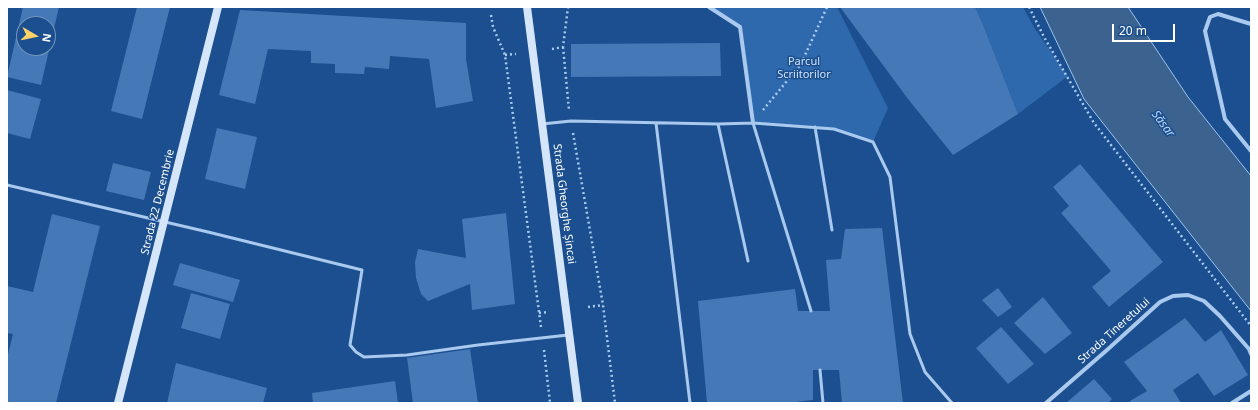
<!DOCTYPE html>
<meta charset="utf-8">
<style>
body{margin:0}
#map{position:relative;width:1258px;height:410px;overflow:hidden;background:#1b4f8f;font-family:"Noto Sans",sans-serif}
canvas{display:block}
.frame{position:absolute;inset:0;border:8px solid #fff;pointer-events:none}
.north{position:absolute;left:16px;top:16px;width:40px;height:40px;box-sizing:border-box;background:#1b4f8f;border:1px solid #7695bc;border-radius:50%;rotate:99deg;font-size:11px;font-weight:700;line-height:16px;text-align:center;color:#fff}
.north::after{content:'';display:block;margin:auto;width:14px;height:18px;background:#ffd166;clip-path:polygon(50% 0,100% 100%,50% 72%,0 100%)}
.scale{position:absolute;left:1112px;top:24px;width:63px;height:18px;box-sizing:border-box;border:2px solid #fff;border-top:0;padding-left:5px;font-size:12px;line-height:14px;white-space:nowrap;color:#fff;-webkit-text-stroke:3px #1b4f8f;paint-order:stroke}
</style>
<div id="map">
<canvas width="1258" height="410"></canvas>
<div class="frame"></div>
<div class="north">N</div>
<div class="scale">20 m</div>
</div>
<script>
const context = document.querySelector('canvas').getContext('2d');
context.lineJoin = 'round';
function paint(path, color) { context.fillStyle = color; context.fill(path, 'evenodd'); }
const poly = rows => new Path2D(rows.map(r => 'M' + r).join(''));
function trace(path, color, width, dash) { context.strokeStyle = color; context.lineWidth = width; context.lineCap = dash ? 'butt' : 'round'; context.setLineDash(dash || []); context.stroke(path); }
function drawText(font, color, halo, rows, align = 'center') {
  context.font = font + ' "Noto Sans",sans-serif'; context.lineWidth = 3; context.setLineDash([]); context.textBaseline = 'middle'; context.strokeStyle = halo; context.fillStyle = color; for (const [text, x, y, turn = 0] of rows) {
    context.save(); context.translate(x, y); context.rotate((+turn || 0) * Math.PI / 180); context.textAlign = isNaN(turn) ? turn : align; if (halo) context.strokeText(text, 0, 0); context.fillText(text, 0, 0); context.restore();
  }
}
const green = poly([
 [709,7,837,7,888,108,873,142,834,129,753,123,740,27],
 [975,7,1023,7,1035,29,1068,76,1018,114,984,27]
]);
const water = poly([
 [1040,7,1128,7,1188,97,1251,176,1251,311,1084,99,1040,7]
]);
const building = poly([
 [23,7,59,7,41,85,7,77],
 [24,24,48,24,48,48,24,48],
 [137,7,170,7,142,119,111,111],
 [840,7,975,7,984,27,1018,114,953,155,908,99],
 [240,10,466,23,466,59,473,101,436,108,429,59,390,56,389,69,365,67,364,74,335,73,335,64,311,63,311,51,268,49,255,104,219,95],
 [720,43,721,76,571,77,571,44],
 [7,90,41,99,30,139,7,133],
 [217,128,257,137,245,189,205,179],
 [113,163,151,172,144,200,106,191],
 [1080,164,1163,262,1109,307,1092,287,1111,271,1061,213,1069,206,1053,187],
 [506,213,515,304,472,310,470,284,428,301,421,294,416,278,415,262,418,249,466,258,462,219],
 [52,214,100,226,56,403,7,403,7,358,13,334,7,333,7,286,33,292],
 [882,228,903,403,842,403,839,370,813,370,813,400,787,403,707,403,698,301,795,289,798,311,830,311,826,260,841,259,845,229],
 [180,263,240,280,233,302,173,285],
 [998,288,1012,307,998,317,982,300],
 [191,293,230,304,220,339,181,328],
 [1043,297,1072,333,1045,354,1014,323],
 [1185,318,1205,342,1221,330,1248,375,1214,396,1198,373,1173,390,1181,403,1131,403,1130,401,1147,391,1124,362],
 [1001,327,1034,364,1008,384,976,348],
 [470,349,478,403,413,403,407,358],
 [176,363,267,388,263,403,167,403],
 [1094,379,1112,399,1108,403,1066,403],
 [395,381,398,403,313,403,312,393]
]);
const path = poly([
 [1029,7,1044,37,1094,123,1251,326],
 [491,15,493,27,505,55,541,327],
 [563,47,569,110],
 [552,49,563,47,568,7],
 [505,55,516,54],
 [763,110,801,64,827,7],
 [573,133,603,305,615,403],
 [588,307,603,305],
 [539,313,549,312],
 [544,350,550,403]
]);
const lane = poly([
 [656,123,690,403],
 [753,123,811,311],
 [542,124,571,121,718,124,753,123,834,129,873,142,890,177,910,334,925,372,952,403],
 [718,124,748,261],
 [815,127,832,230],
 [7,185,208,232,362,270,350,345,356,352,364,357,407,355,478,345,568,335],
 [820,370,823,403]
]);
const street = poly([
 [709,7,740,27,753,123],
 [1251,24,1218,14,1210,17,1205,31,1225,119,1251,151],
 [1046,403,1107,350,1160,302,1173,296,1188,295,1204,301,1220,316,1249,349,1251,354],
 [1232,403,1251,391]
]);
const secondary = poly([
 [527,7,578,403],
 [118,403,218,7]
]);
const parkNames = [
 ["Parcul",804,62],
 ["Scriitorilor",804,75]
];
const streetNames = [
 ["Strada 22 Decembrie",158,202,-76],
 ["Strada Gheorghe Șincai",564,204,83],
 ["Strada Tineretului",1114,331,-42]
];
const waterNames = [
 ["Săsar",1163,124,53]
];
paint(green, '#2e69ad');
paint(water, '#3c6290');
trace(water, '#9cc4f0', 1);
paint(building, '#4478b7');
trace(path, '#a9c9ee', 2.5, [2, 3]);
trace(lane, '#a9c9ee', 3);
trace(street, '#a9c9ee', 4);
trace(secondary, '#d6e6fa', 8);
drawText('11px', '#cfe3fa', '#1b4f8f', parkNames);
drawText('11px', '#fff', '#1b4f8f', streetNames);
drawText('italic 12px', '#b5d3f5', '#1b4f8f', waterNames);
</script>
